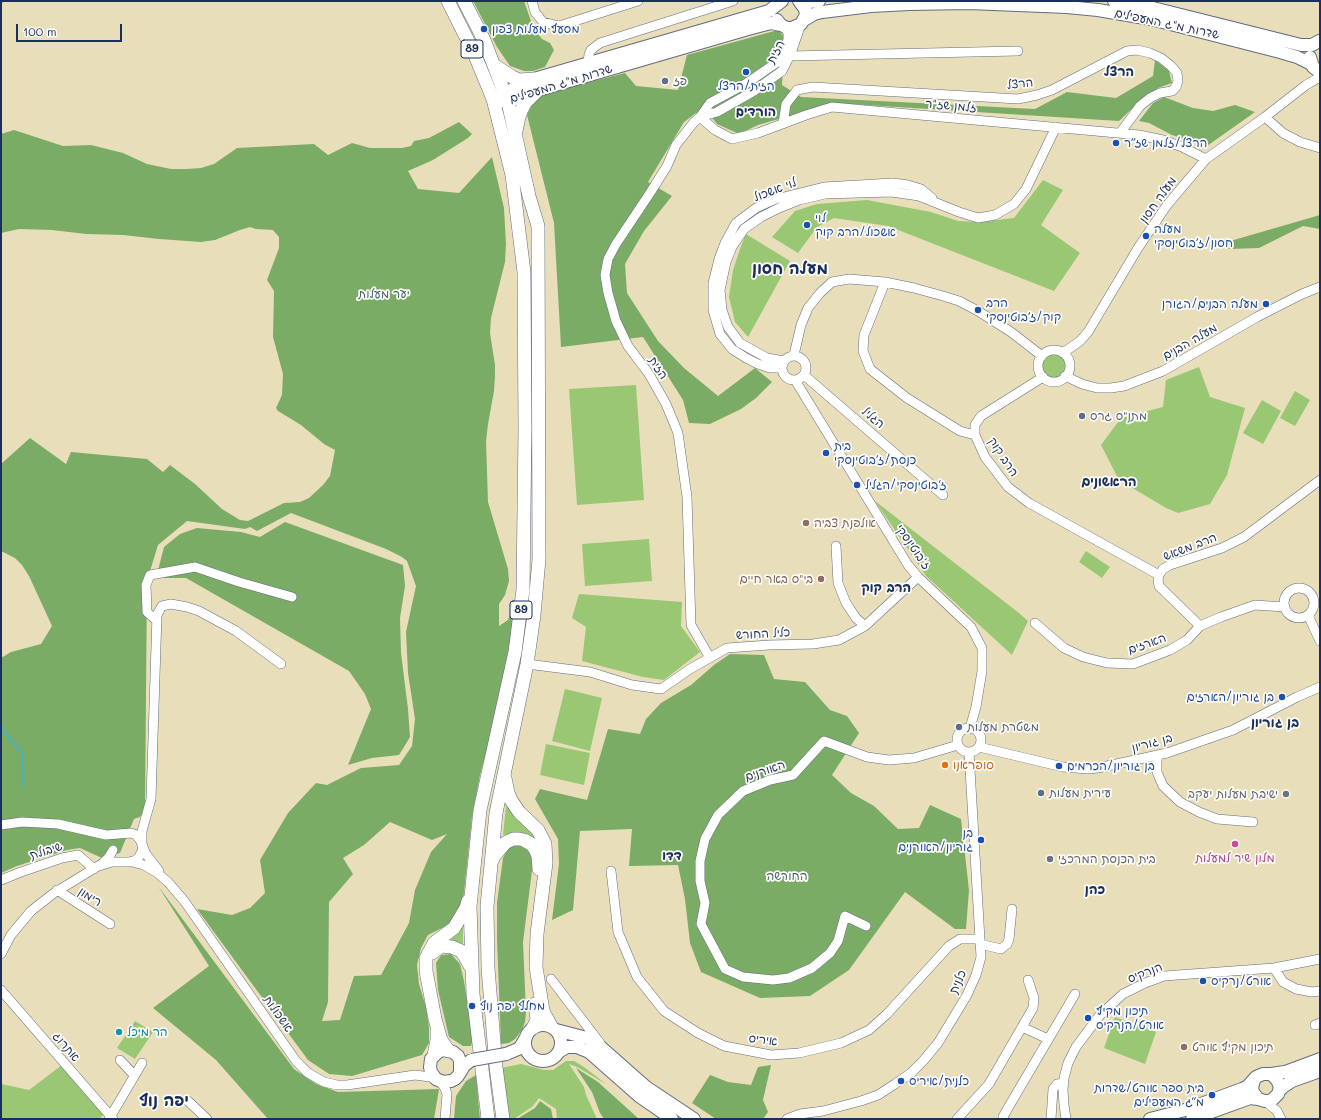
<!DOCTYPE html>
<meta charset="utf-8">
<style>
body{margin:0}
#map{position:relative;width:1321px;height:1120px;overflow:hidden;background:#e9deba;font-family:Mali,sans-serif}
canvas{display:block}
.frame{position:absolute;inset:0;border:2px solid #1b2f5e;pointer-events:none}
.scale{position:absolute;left:16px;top:24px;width:106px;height:18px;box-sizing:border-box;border:2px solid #1b2f5e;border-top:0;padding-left:5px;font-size:12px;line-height:14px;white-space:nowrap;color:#1b2f5e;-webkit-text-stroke:3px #fdfcf7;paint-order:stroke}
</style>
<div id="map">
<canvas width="1321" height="1120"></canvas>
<div class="frame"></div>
<div class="scale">100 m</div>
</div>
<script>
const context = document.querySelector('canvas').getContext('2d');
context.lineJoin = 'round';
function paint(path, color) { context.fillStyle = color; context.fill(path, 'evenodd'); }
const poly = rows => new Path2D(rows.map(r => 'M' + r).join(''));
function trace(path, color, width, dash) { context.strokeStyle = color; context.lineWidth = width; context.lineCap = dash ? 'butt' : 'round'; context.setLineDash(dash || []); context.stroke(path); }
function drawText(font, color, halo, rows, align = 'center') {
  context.font = font + ' Mali,"Playpen Sans Hebrew",sans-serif'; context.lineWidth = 3.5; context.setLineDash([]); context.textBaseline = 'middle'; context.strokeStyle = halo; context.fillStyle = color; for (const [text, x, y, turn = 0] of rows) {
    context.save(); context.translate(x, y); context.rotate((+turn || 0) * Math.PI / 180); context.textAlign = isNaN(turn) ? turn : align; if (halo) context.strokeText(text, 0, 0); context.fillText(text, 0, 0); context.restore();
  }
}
const green = poly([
 [1043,180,1063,190,1041,225,1080,253,1054,291,888,226,834,218,817,227,798,253,772,237,795,211,817,204,867,200,931,212,958,221,979,222,1014,218],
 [746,234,790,261,748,337,735,322,729,297,733,270,741,246],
 '1041 366a13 13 0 1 1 26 0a13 13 0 1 1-26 0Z',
 [1199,367,1210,397,1245,408,1227,475,1210,504,1178,513,1166,508,1119,480,1101,445,1121,418,1163,407,1166,380],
 [636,385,644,500,577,505,569,389],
 [1295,391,1310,400,1295,426,1280,418],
 [1262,400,1281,411,1263,444,1243,433],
 [875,501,1019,613,1028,621,1012,655,926,576],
 [649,539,652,581,585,586,582,544],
 [1086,551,1110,567,1102,578,1079,562],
 [579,594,682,602,681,626,700,652,664,680,643,677,582,661,586,627,572,618],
 [565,689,602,698,590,751,552,741],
 [546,744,590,753,584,785,540,775],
 [506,806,533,830,540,843,515,833,503,835],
 [463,924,463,944,449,939],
 [1115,1017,1156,1032,1145,1064,1104,1048],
 [135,1021,153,1032,135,1059,117,1048],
 [566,1061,574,1061,584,1067,606,1084,577,1067,569,1064,584,1087,586,1095,597,1119,557,1119,556,1109,539,1098,533,1106,514,1119,509,1119,501,1068,521,1064,544,1070,553,1070],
 [62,1065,103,1114,100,1119,1,1119,1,1084,29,1090]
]);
const forest = poly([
 [473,1,524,1,533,27,542,39,550,43,554,50,545,67,533,71,524,71,510,66,497,47],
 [778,30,785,38,782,85,801,97,1035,109,1067,92,1116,98,1153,76,1155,60,1169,71,1172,83,1158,88,1141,100,1119,121,834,103,758,125,739,134,717,124,704,107,684,122,648,182,672,196,644,231,625,264,627,293,658,341,684,368,718,396,755,368,772,382,756,398,741,409,710,424,689,423,683,400,643,337,561,347,554,223,527,115,534,101,542,94,625,73,636,86,678,90,687,55],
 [1164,97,1193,108,1213,111,1235,105,1255,112,1207,146,1172,135,1149,123,1139,121,1153,103],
 [459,122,472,134,468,138,433,160,408,171,418,189,459,193,492,157,504,208,506,244,505,262,491,318,490,333,495,365,495,376,494,391,488,424,486,441,488,502,508,569,509,581,505,595,499,604,499,626,508,620,519,587,505,686,480,775,472,817,463,902,452,923,428,935,421,948,417,965,419,984,426,1007,429,1028,429,1043,422,1055,352,1076,329,1074,308,1060,197,909,232,915,250,908,265,893,260,860,288,813,316,783,327,785,361,768,399,765,412,746,415,719,408,673,406,632,416,586,407,561,402,557,386,549,291,513,257,531,250,527,245,529,187,521,158,545,147,581,145,809,140,817,134,819,120,853,102,858,80,848,67,850,17,866,1,873,1,658,11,652,41,644,52,626,29,576,22,565,15,558,1,551,1,464,30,438,66,464,71,452,147,459,163,472,170,465,195,484,222,509,240,520,248,521,284,503,300,502,309,498,323,485,330,476,335,450,324,444,301,425,278,411,276,408,282,395,283,374,273,337,274,291,267,280,279,248,279,237,273,230,256,229,250,227,240,230,215,240,201,242,159,239,123,235,86,234,52,230,19,229,1,233,1,134,14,130,63,146,91,145,123,153,147,164,171,169,187,169,201,168,214,164,237,148,314,144,328,155,352,143,370,148,402,148,411,146,414,141,429,138],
 [390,822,432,840,447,834,431,852,415,890,409,923,381,975,354,976,340,1020,322,1021,328,1002,329,902,353,874,343,858,364,845],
 [1320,215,1320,229,1303,226,1259,248,1229,249,1220,244],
 [285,522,403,565,405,586,400,618,401,653,408,709,410,737,399,755,372,758,348,765,371,709,365,694,349,671,186,578,156,578,164,547,180,534,197,528,241,532,260,537],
 [730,654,764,655,774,679,805,682,830,710,847,716,859,733,832,775,851,793,874,806,898,829,919,828,930,805,961,819,969,890,966,929,955,929,905,892,849,970,810,996,760,998,701,972,690,943,685,899,678,865,629,866,632,829,580,831,573,910,552,920,559,864,558,839,535,799,540,789,587,800,608,729,640,734,646,719,661,703,691,685,714,665],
 [514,845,519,845,527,849,532,857,533,863,523,942,526,1012,525,1022,522,1030,515,1039,509,1043,501,1044,497,939,497,903,503,858,508,848],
 [158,886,294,1069,316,1084,338,1092,439,1089,434,1119,268,1119,216,1060,153,1008,209,966],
 [451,954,460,964,464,981,473,1039,471,1046,463,1046,449,1037,438,990,436,963,441,955],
 [771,1065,763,1100,768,1112,763,1119,716,1119,692,1103,710,1075,728,1082,751,1085,758,1067],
 [576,1068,598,1082,639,1119,604,1119,600,1113,592,1092],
 [476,1075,480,1119,454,1119,456,1096,466,1081],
 [540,1101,551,1109,553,1119,517,1119,535,1108]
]);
const stream = poly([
 [1,4,2,1],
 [1,728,22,753,24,786]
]);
const minor = poly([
 [532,1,535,12,543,22,559,26,638,1],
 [790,56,1018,51],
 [590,69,588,63,589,54,591,50,600,43,733,1],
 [700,117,715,130,732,139,758,133,806,115,832,107,1139,135,1163,140,1182,147,1206,159],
 [700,117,717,112,754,91,782,71,791,53,801,24],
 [1265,117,1283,133,1300,142,1320,148],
 [783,124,786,104,797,90,813,87,1018,99,1037,95,1052,90,1127,51,1137,50,1150,53,1161,58,1171,66,1177,73,1178,81,1176,87,1172,91,1160,93,1150,98,1140,106,1120,133],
 [885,282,864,335,863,351,870,369,907,398,960,431,975,435],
 '1038 366a16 16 0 1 1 32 0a16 16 0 1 1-32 0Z',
 [1063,353,1080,341,1088,332,1138,248,1167,205,1206,159,1265,117,1306,85,1320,77],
 [794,355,801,325,808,308,820,293,832,282,849,279,885,282,914,288,943,296,959,301,978,311,1011,332,1042,356],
 '782 368a12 12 0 1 1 24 0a12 12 0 1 1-24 0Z',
 [784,361,767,358,740,343,728,327,722,310,720,290,726,262,732,247,744,229,761,217,779,208,799,200,825,194,892,192,919,196,959,212,978,218,995,215,1014,204,1026,189,1056,127],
 [782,368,770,368,758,364,746,358,732,349,720,334,713,310,713,283,719,259,725,243,736,223,756,208,776,199,824,187,893,183,908,185,921,189,932,198],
 [804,375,943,495],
 [1065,376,1082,384,1097,388,1111,388,1124,386,1163,371,1257,317,1302,294,1320,287],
 [1043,377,981,416,975,425,975,435,985,457,1008,487,1029,503,1159,575],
 [795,380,908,565,918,577,971,627,982,648,982,671,976,707,970,728],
 [836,546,838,583,846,603,856,618,865,626],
 '1284 603a15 15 0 1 1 30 0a15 15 0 1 1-30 0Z',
 [1284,607,1255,605,1221,617,1200,626,1159,586,1158,580,1159,575,1163,569,1170,565,1222,548,1244,537,1320,480],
 [1308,615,1320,641],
 [157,621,147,612,146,585,150,575,195,567,239,582,292,597],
 [1035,623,1064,648,1083,657,1107,663,1133,664,1170,650,1187,640,1200,626],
 [710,658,691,625,687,497,678,433,666,404,649,374,628,346,616,321,608,293,605,275,608,259,616,244,650,193,667,166,676,145,694,122,700,117,710,103,747,83,776,63,786,47,788,39,788,33,785,27],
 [527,664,590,672,632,685,661,689,690,669,727,648,769,645,813,644,839,640,865,626,918,577],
 '957 740a12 12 0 1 1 24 0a12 12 0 1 1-24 0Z',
 [979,747,1063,767,1088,769,1098,768,1167,753,1233,730,1297,697,1320,687],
 [1157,755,1157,772,1163,786,1180,802,1199,812,1217,819,1253,822],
 [1,825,22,822,58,824,106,835,131,833,136,835,140,840,143,846,142,851,139,857,136,860,129,862,112,862,99,866],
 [142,842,142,831,151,799,157,615,162,606,171,604,187,607,199,611,236,631,281,664],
 [142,845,146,854,159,871],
 [132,862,144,865,156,872,168,882,185,902,296,1061,308,1073,324,1082,337,1085,347,1085,415,1075,430,1077,436,1079],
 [611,871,618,932,637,977,664,1011,698,1033,724,1046,771,1055,799,1053,841,1043,869,1030,887,1014,949,946,960,939,980,939],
 [1,880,21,872,62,858,78,855,94,869],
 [57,890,110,924],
 [866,926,845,916,838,941,830,953,812,968,789,978,773,980,743,977,725,969,701,924,705,903,700,881,700,861,705,839,718,815,743,791,770,780,793,775,824,741,867,757,889,760,914,758,958,745],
 [980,944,1001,949,1007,944,1009,939,1012,909],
 [1,954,11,935,31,911,54,893,103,863,109,857,113,850],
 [1274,968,1283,982,1296,989,1312,992,1320,991],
 [551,979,600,1043],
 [1,990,113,1119],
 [1315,1025,1320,1023],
 [1022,1027,1048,1039],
 [120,1060,134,1075],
 [439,1080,445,1088,447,1094,445,1119],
 [188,1101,207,1119],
 [1265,1101,1277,1111,1281,1119],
 [109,1119,142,1063],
 [787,1119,800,1114,823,1111,861,1101,878,1095,895,1084,911,1073,923,1061,938,1043,967,995,976,975,981,957,969,752],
 [957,1119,989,1084,1033,1008,1034,998,1028,980],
 [1004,1119,1003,1117,1008,1108,1075,994],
 [1051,1119,1053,1089,1057,1084,1064,1083],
 [1066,1119,1064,1105,1063,1090,1064,1078,1068,1063,1076,1047,1100,1015,1123,994,1145,983,1164,976,1274,968,1320,959]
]);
const major = poly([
 [799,1,809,2,819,1],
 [1114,1,1153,8,1301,45,1312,45,1319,41],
 [777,20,781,25,787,28,792,28,801,24,806,15,805,9,799,1],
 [804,20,814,14,822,12,871,6,909,4,969,3,1067,7,1098,10,1151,19,1280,52,1297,57,1311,64],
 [1310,57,1313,67,1320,72],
 [497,97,534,79,769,11,782,1],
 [498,100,508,102,538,90,748,29,771,23,781,25],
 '525 1043a18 18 0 1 1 36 0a18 18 0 1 1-36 0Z',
 [556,1030,587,1038,595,1042,646,1087,694,1119],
 [560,1051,567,1047,577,1047,589,1052,639,1096,672,1119],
 [506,1054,518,1049,521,1046,525,1039],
 [460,1072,460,1061,458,1056,453,1052,443,1050,438,1052,431,1059,430,1067,431,1072,436,1079,443,1082,451,1081,455,1079,458,1076,464,1066,470,1061],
 [1271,1074,1285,1072,1320,1059],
 [1279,1091,1283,1087,1292,1081,1320,1071],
 [1150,1119,1185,1110,1242,1089,1248,1086,1256,1077,1263,1074,1271,1074,1277,1080,1280,1087,1278,1094,1273,1099,1269,1101,1265,1101,1258,1099,1253,1092,1252,1088,1254,1080],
 [1192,1119,1250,1098,1258,1099]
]);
const highway = poly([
 [448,1,474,53,493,99,512,175,524,272,525,429,523,590,515,652,480,810,470,906,473,994,488,1119],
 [464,1,484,40,508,102,529,196,538,226,539,559,534,615,527,664,496,813,487,906,488,968,496,1067,503,1119],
 [494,65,512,77,519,80,534,79],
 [516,131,519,117,522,109,525,103,538,90],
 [505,778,508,793,511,800,519,812,538,830,545,844,546,863,537,934,536,967,543,1011,551,1026],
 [492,861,494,856,505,843,513,839,519,839,524,840,531,844,535,849,538,856,539,869],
 [432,953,441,946,452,947,461,951,464,955,470,966],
 [533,1028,537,1020,535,1004],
 [448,1050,441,1040,435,1019,426,971,426,958,434,943,454,928,466,908,468,901],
 [434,1055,437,1040,437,1032]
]);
const majorBridge = poly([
 [472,1060,506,1054]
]);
const markers = [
 [484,29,4,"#1a4fb4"],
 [746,72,4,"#1a4fb4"],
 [665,81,4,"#5c6f8a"],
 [1116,143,4,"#1a4fb4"],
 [807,225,4,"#1a4fb4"],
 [1146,236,4,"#1a4fb4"],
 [1266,304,4,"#1a4fb4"],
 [978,310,4,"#1a4fb4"],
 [1082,416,4,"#5c6f8a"],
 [826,453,4,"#1a4fb4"],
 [857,485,4,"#1a4fb4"],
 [806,523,4,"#8d6e63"],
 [821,579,4,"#8d6e63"],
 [1282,697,4,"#1a4fb4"],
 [959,727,4,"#5c6f8a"],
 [945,765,4,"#e8710a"],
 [1059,766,4,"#1a4fb4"],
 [1041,793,4,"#5c6f8a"],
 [1286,794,4,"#6b7280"],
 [981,840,4,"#1a4fb4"],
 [1235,844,4,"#d1479c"],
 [1050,859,4,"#6b7280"],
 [1203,981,4,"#1a4fb4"],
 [472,1006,4,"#1a4fb4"],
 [1088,1018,4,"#1a4fb4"],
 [119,1032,4,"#0f9aa8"],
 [1184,1047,4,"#8d6e63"],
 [901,1081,4,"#1a4fb4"],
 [1212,1095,4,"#1a4fb4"]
];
const shields = [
 [472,49,22],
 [521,610,22]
];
const shieldNames = [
 ["89",472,49],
 ["89",521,610]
];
const streetNames = [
 ["שדרות מ\"ג המעפילים",1167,24,12],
 ["הזית",776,52,-62],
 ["שדרות מ\"ג המעפילים",561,84,-17],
 ["הרצל",1020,84,-6],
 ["זלמן שז\"ר",951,106,5],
 ["לוי אשכול",775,190,-21],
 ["מעלה חסון",1158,200,-54],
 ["מעלה הבנים",1190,342,-30],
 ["הזית",658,368,56],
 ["הגליל",873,418,41],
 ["הרב קוק",1003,457,57],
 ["ז'בוטינסקי",913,547,55],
 ["הרב משאש",1190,547,-21],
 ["כליל החורש",763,634,-3],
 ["הארזים",1147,644,-19],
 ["בן גוריון",1152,743,-15],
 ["האורנים",765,771,-19],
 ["שיבולת",46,851,-17],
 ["רימון",90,897,32],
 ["הנרקיס",1145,973,-21],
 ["כלנית",958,982,-66],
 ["אשכולות",278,1014,55],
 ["איריס",763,1040,7],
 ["אתרוג",66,1047,49]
];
const transitNames = [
 ["מסעף מעלות צפון",492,29],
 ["הזית/הרצל",746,86,"center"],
 ["הרצל/זלמן שז״ר",1124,143],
 ["לוי",815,218],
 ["אשכול/הרב קוק",815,232],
 ["מעלה",1154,229],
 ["חסון/ז׳בוטינסקי",1154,243],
 ["הרב",986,303],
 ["קוק/ז׳בוטינסקי",986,317],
 ["מעלה הבנים/הגורן",1258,304,"right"],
 ["בית",834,446],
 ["כנסת/ז׳בוטינסקי",834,460],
 ["ז׳בוטינסקי/הגליל",865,485],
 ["בן גוריון/הארזים",1274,697,"right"],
 ["בן גוריון/הכרמים",1067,766],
 ["בן",973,833,"right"],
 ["גוריון/האורנים",973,847,"right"],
 ["אורט/נרקיס",1211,981],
 ["מחלף יפה נוף",480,1006],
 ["תיכון מקיף",1096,1011],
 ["אורט/הנרקיס",1096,1025],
 ["כלנית/איריס",909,1081],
 ["בית ספר אורט/שדרות",1204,1088,"right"],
 ["מ״ג המעפילים",1204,1102,"right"]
];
const serviceNames = [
 ["פז",673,81],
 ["מתנ\"ס גרס",1090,416],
 ["משטרת מעלות",967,727],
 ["עירית מעלות",1049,793]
];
const parkNames = [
 ["יער מעלות",384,294],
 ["החורשה",787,876]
];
const educationNames = [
 ["אולפנת צביה",814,523],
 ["בי\"ס באר חיים",813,579,"right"],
 ["תיכון מקיף אורט",1192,1047]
];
const foodNames = [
 ["סופראנו",953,765]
];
const worshipNames = [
 ["ישיבת מעלות יעקב",1278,794],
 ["בית הכנסת המרכזי",1058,859,"left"]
];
const hotelNames = [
 ["מלון שיר למעלות",1235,858]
];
const cultureNames = [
 ["הר מיכל",127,1032]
];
const neighbourhoodNames = [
 ["הרצל",1119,72],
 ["הורדים",756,112],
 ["הראשונים",1109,482],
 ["הרב קוק",886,588],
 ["בן גוריון",1275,723],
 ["דדו",672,856],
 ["כהן",1095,890]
];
const districtNames = [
 ["מעלה חסון",790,269],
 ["יפה נוף",164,1101]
];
paint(green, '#9ac774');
paint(forest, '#7bac66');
trace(stream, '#47b2c4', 2);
trace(minor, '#636c7e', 10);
trace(major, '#636c7e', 14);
trace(highway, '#636c7e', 14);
trace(minor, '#fff', 9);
trace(major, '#fff', 12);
trace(highway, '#fff', 13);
trace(majorBridge, '#636c7e', 14, []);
trace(majorBridge, '#fff', 12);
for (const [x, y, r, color] of markers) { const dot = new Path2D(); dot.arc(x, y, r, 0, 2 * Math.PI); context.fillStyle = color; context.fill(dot); trace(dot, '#fdfcf7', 1.5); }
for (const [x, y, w] of shields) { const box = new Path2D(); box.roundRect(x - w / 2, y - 9, w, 18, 3); context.fillStyle = '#fdfcf7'; context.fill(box); trace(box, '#1b2f5e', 1); }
drawText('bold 11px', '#1b2f5e', null, shieldNames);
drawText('12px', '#1b2f5e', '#fdfcf7', streetNames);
drawText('12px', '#164399', '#fdfcf7', transitNames, 'left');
drawText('12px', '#4e5e75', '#fdfcf7', serviceNames, 'left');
drawText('12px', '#415d65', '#fdfcf7', parkNames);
drawText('12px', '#785e54', '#fdfcf7', educationNames, 'left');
drawText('12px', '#c56008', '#fdfcf7', foodNames, 'left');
drawText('12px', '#5b616d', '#fdfcf7', worshipNames, 'right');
drawText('12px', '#b23c85', '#fdfcf7', hotelNames);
drawText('12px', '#0d838f', '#fdfcf7', cultureNames, 'left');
drawText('bold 13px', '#1b2f5e', '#fdfcf7', neighbourhoodNames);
drawText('bold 16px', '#1b2f5e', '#fdfcf7', districtNames);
</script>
